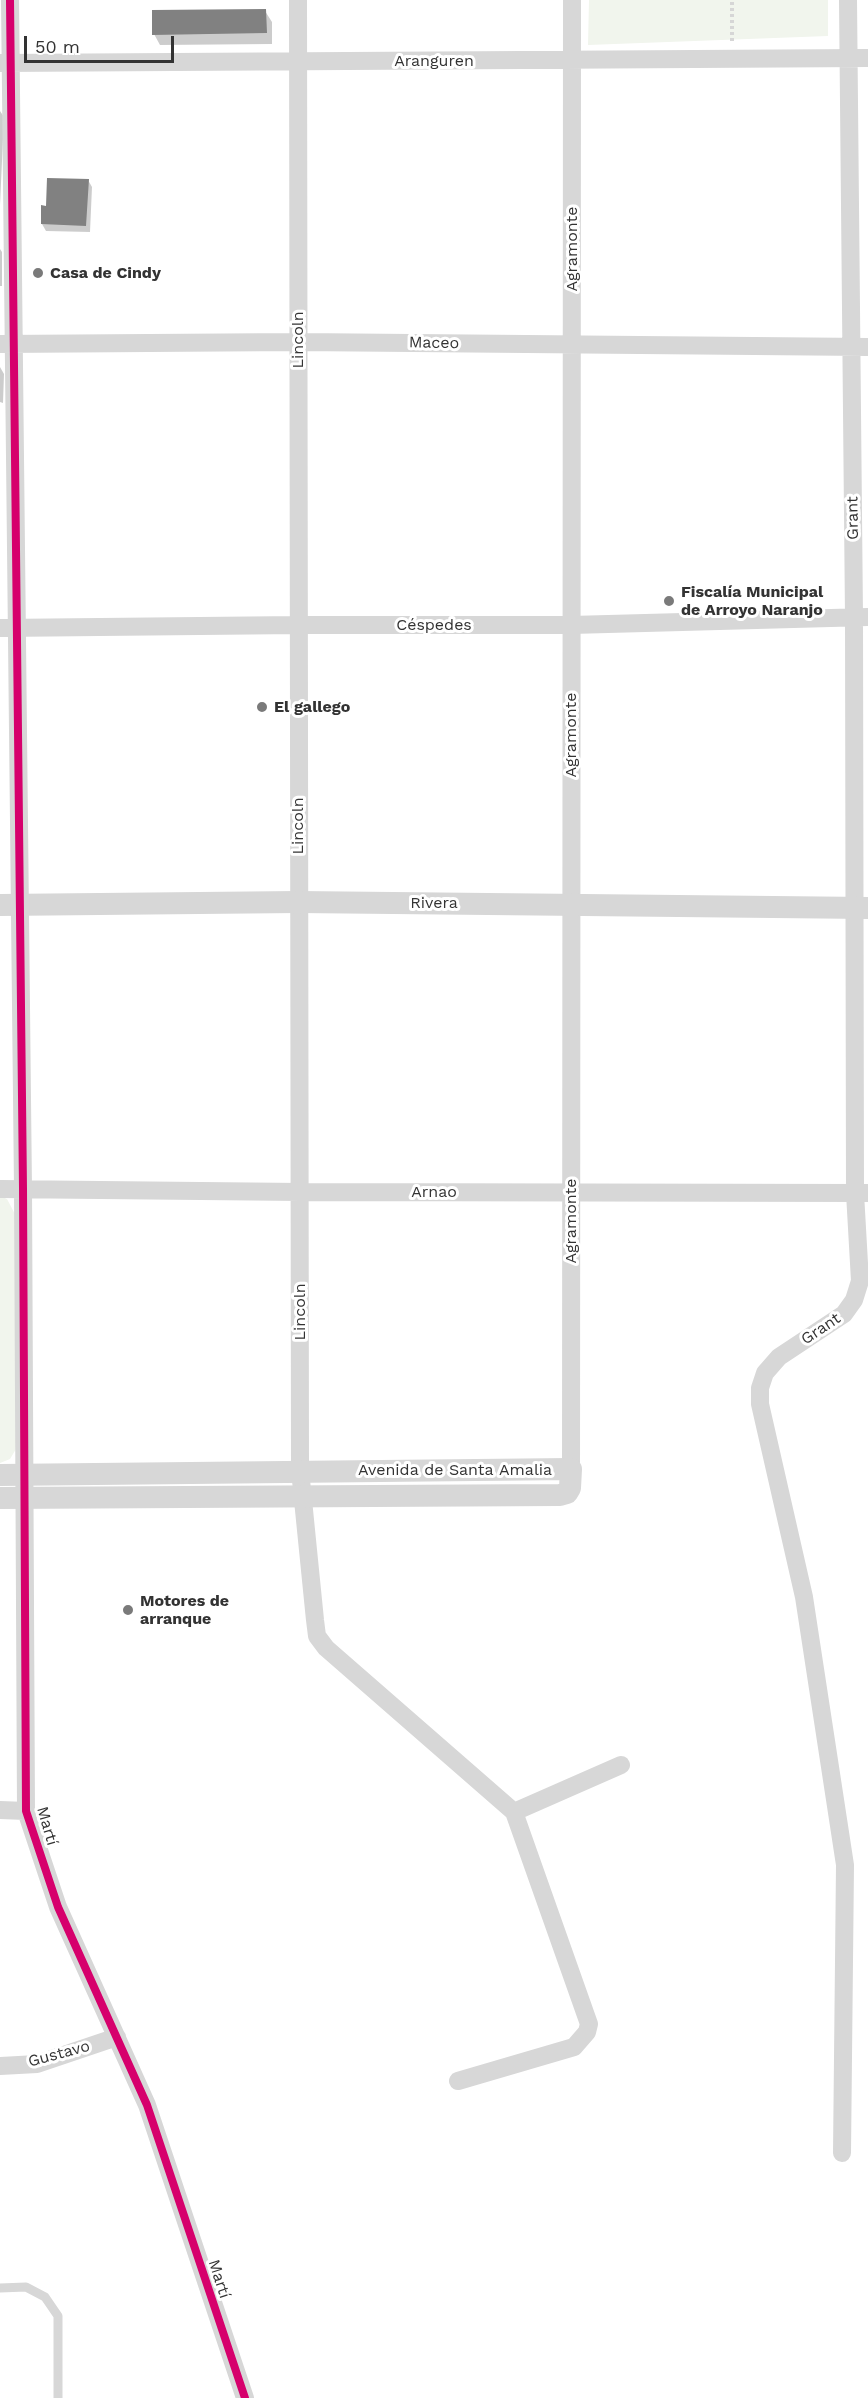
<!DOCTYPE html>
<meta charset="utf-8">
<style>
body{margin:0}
#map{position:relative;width:868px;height:2398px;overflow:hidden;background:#fff;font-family:"Work Sans",sans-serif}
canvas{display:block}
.scale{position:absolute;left:24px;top:36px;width:150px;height:27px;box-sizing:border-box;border:3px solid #333;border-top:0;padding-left:8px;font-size:18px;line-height:21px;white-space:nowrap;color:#333;-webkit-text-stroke:4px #fff;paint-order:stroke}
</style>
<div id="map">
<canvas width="868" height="2398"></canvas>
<div class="scale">50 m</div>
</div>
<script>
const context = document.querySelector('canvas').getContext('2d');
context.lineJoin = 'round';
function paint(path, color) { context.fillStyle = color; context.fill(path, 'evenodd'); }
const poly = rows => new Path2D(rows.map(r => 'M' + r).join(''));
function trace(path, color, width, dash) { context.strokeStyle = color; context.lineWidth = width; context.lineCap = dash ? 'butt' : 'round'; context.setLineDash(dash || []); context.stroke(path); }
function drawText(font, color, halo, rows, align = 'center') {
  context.font = font + ' "Work Sans",sans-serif'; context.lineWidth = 6; context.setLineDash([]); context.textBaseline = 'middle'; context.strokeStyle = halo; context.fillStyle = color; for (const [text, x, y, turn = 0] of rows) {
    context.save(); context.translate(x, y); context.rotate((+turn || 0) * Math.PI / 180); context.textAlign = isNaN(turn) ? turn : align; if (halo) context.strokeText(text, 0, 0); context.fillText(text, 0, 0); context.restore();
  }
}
const green = poly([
 [589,0,828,0,828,36,588,45],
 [0,1196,7,1199,17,1218,19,1444,10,1459,0,1463]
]);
const shadow = poly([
 [265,11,272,22,272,44,160,45,154,34],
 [0,111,4,117,0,205],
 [88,180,92,187,90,232,46,231,42,224,48,207],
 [0,249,2,252,2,286,0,286],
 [0,367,4,374,3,403,0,402]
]);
const building = poly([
 [266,9,267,33,152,35,152,10],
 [47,178,89,179,86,226,41,224,41,205,46,206]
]);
const path = poly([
 [732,41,732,0]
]);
const service = poly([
 [0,2288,26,2287,45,2297,58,2316,58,2398]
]);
const minor = poly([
 [10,0,23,1188,26,1811,58,1907,147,2105,245,2398],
 [298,0,300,1470,315,1620,317,1636,326,1648,514,1812,589,2024,587,2032,574,2047,458,2081],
 [0,63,868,58],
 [0,344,298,342,868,347],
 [0,628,299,625,571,625,868,617],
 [0,1189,301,1192,868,1193],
 [571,1469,572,0],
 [0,1810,26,1811],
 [514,1812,621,1765],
 [0,2066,37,2064,117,2037],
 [842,2153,845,1865,804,1597,760,1404,760,1388,765,1373,779,1357,844,1314,854,1300,860,1281,855,1193,854,617,848,0]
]);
const tertiary = poly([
 [0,905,298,902,868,908],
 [0,1475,571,1469,570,1488,567,1493,560,1495,0,1498]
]);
const cycleway = poly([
 [10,0,23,1188,26,1811,58,1907,147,2105,245,2398]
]);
const markers = [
 [38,273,6,"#7a7a7a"],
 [669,601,6,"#7a7a7a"],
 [262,707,6,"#7a7a7a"],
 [128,1610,6,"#7a7a7a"]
];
const streetNames = [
 ["Aranguren",434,61],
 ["Agramonte",572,249,-90],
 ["Lincoln",298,340,-90],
 ["Maceo",434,343,1],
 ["Grant",853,518,-91],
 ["Céspedes",434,625],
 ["Agramonte",571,735,-90],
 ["Lincoln",298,826,-90],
 ["Rivera",434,903],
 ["Arnao",434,1192],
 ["Agramonte",571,1221,-90],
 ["Lincoln",300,1312,-90],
 ["Grant",821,1329,-34],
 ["Avenida de Santa Amalia",455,1470],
 ["Martí",47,1826,74],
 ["Gustavo",59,2054,-15],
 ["Martí",219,2279,72]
];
const poiNames = [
 ["Casa de Cindy",50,273],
 ["Fiscalía Municipal",681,592],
 ["de Arroyo Naranjo",681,610],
 ["El gallego",274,707],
 ["Motores de",140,1601],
 ["arranque",140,1619]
];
paint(green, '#f1f5ed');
paint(shadow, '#0003');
paint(building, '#818181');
trace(path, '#d6d6d6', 4, [3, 3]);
trace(service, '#d7d7d7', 9);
trace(minor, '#d7d7d7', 18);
trace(tertiary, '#d7d7d7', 22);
trace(cycleway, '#d6006c', 8);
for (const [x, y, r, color] of markers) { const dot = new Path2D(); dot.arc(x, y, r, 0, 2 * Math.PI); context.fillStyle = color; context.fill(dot); trace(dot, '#fff', 2); }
drawText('16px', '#333', '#fff', streetNames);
drawText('bold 16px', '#333', '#fff', poiNames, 'left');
</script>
